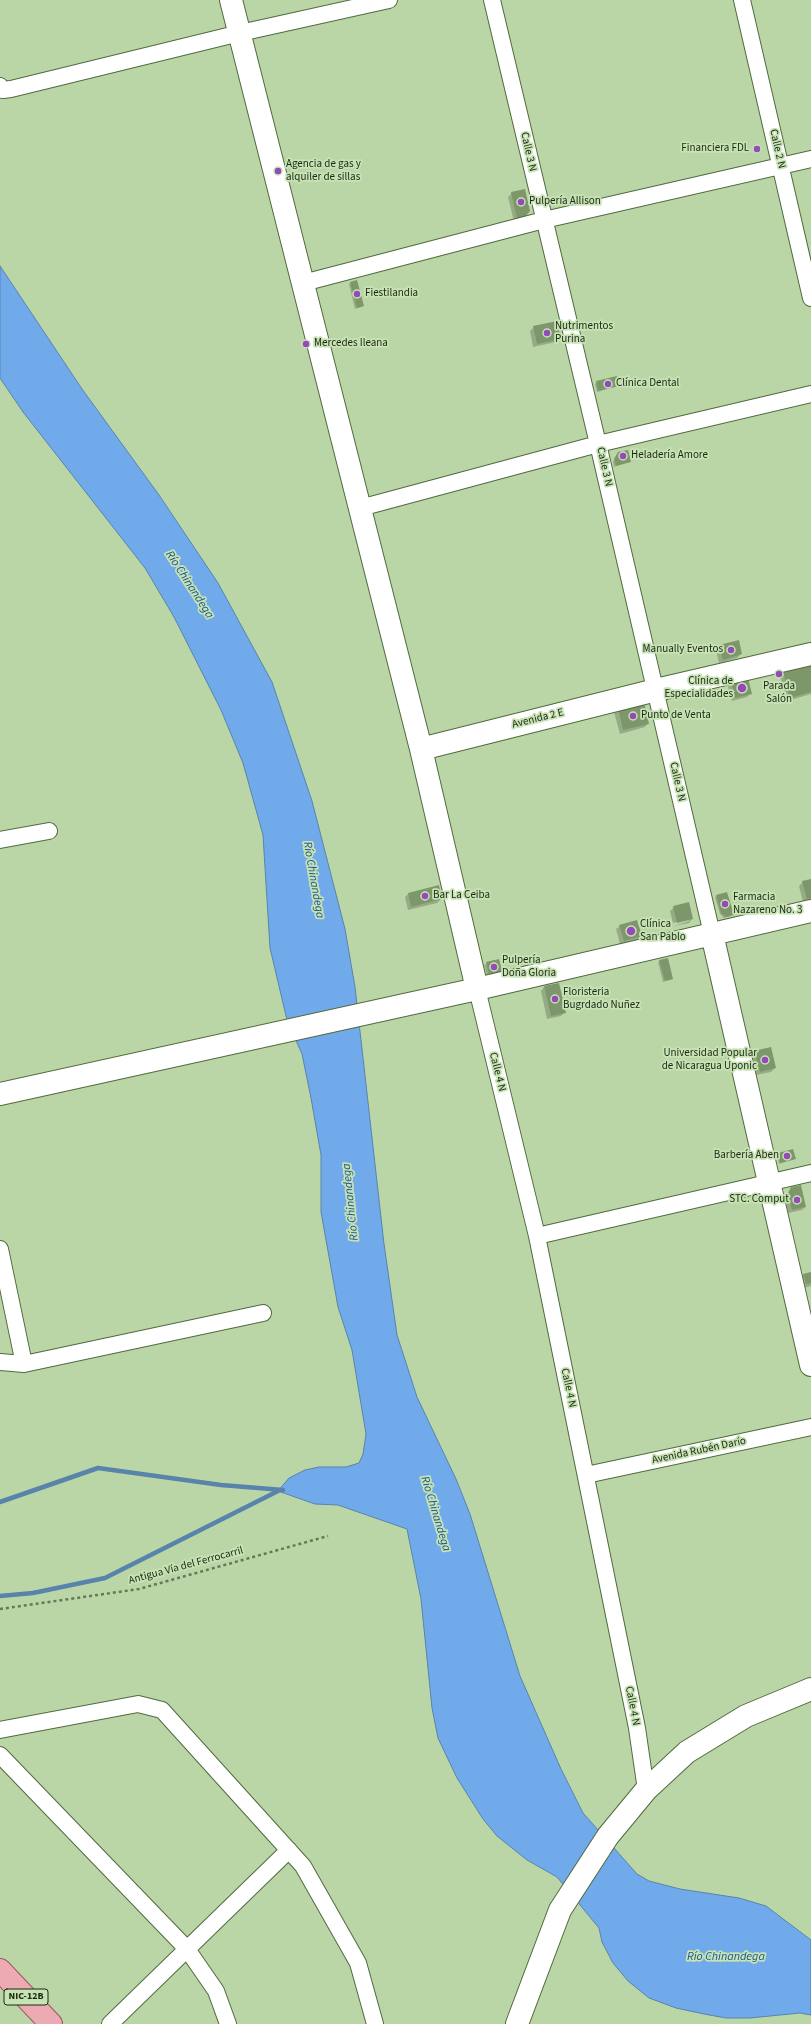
<!DOCTYPE html>
<meta charset="utf-8">
<style>
body{margin:0}
canvas{display:block;background:#bad6a7}
</style>
<canvas width="811" height="2024"></canvas>
<script>
const context = document.querySelector('canvas').getContext('2d');
context.lineJoin = 'round';
function paint(path, color) { context.fillStyle = color; context.fill(path, 'evenodd'); }
const poly = rows => new Path2D(rows.map(r => 'M' + r).join(''));
function trace(path, color, width, dash) { context.strokeStyle = color; context.lineWidth = width; context.lineCap = dash ? 'butt' : 'round'; context.setLineDash(dash || []); context.stroke(path); }
function drawText(font, color, halo, rows, align = 'center') {
  context.font = font + ' "Source Sans 3",sans-serif'; context.lineWidth = 3.5; context.setLineDash([]); context.textBaseline = 'middle'; context.strokeStyle = halo; context.fillStyle = color; for (const [text, x, y, turn = 0] of rows) {
    context.save(); context.translate(x, y); context.rotate((+turn || 0) * Math.PI / 180); context.textAlign = isNaN(turn) ? turn : align; if (halo) context.strokeText(text, 0, 0); context.fillText(text, 0, 0); context.restore();
  }
}
const water = poly([
 [0,266,82,389,159,495,218,583,272,682,312,801,345,929,355,987,384,1244,397,1335,417,1397,456,1479,470,1514,520,1676,561,1769,583,1813,637,1874,649,1881,680,1889,739,1898,766,1906,811,1940,811,2015,800,2013,750,2018,726,2018,704,2014,676,2008,649,1998,628,1981,613,1963,602,1942,599,1928,557,1877,527,1860,497,1836,483,1819,457,1778,438,1738,432,1708,421,1599,407,1529,338,1505,315,1504,278,1491,289,1478,305,1470,319,1467,346,1467,359,1463,363,1454,366,1434,352,1350,338,1307,321,1212,321,1155,311,1098,302,1054,287,1020,270,948,263,835,243,763,221,710,174,617,145,568,23,412,0,378,0,266]
]);
const shadow = poly([
 [512,193,529,211,514,222,508,197],
 [350,283,363,305,361,307,355,309,349,284],
 [534,327,560,339,556,342,533,347,530,331],
 [597,382,618,386,597,392,595,384],
 [617,455,629,461,614,467,613,462],
 [738,642,741,654,737,658,719,663,716,650,719,646],
 [811,666,811,694,787,701,780,676,784,672],
 [732,683,751,693,747,697,732,701,728,687],
 [618,709,648,723,645,727,620,734,614,712],
 [811,880,811,900,803,902,799,886,803,882],
 [408,894,441,899,437,903,408,910,405,897],
 [717,896,732,914,731,916,724,918,720,914,715,897],
 [674,907,692,919,689,923,674,926,689,921,689,919,673,923,670,911],
 [620,926,641,936,637,940,620,944,616,929],
 [498,960,501,971,487,976,484,965],
 [660,961,672,979,670,980,663,982,658,962],
 [544,987,565,1012,561,1016,547,1019,541,991],
 [755,1052,775,1068,771,1072,756,1075,751,1056],
 [778,1153,795,1159,779,1164,777,1155],
 [792,1188,805,1207,802,1210,788,1213,785,1198],
 [811,1273,811,1286,800,1289,798,1281,804,1275]
]);
const stream = poly([
 [0,1502,98,1468,221,1485,283,1490],
 [0,1596,33,1593,105,1578,278,1491]
]);
const building = poly([
 [525,189,530,211,524,218,517,219,511,192],
 [357,280,364,306,357,308,350,282],
 [557,321,561,339,537,344,533,326],
 [617,376,619,386,598,391,596,381],
 [628,450,631,462,616,466,614,459,618,452],
 [739,640,742,654,723,660,719,645],
 [811,664,811,692,790,698,783,672],
 [748,678,752,694,735,698,731,682],
 [644,701,649,724,623,730,618,708],
 [811,879,811,898,807,899,802,881],
 [439,885,442,899,411,907,408,893],
 [727,892,734,915,726,917,721,913,716,895],
 [689,902,693,919,677,923,673,906],
 [637,920,642,936,624,941,619,925],
 [668,958,673,979,665,981,659,960],
 [499,959,502,971,489,975,486,962],
 [559,983,566,1013,551,1016,544,986],
 [771,1047,776,1068,760,1072,754,1051],
 [793,1149,796,1159,780,1163,778,1153],
 [801,1185,806,1207,792,1210,788,1193,791,1187],
 [811,1272,811,1283,806,1284,803,1274]
]);
const path = poly([
 [0,1609,139,1589,328,1536]
]);
const street = poly([
 [492,0,598,444,712,934],
 [742,0,811,298],
 [0,86,3,90,11,89,240,33,389,0],
 [303,283,544,220,811,159],
 [360,508,598,444,811,394],
 [0,840,49,831],
 [477,989,537,1236,637,1728,646,1790],
 [537,1236,811,1173],
 [0,1249,24,1364],
 [0,1362,24,1364,263,1313],
 [586,1475,811,1427],
 [0,1730,138,1704,162,1710,303,1866,358,1963,375,2024],
 [0,1755,187,1949,216,1991,228,2024],
 [110,2024,289,1850]
]);
const secondary = poly([
 [231,0,421,749,477,989],
 [421,749,656,690,811,654],
 [712,934,811,1365],
 [0,1094,477,989,811,911],
 [517,2024,560,1910,608,1836,646,1790,687,1752,746,1716,811,1689]
]);
const primary = poly([
 [0,1970,51,2024]
]);
const markers = [
 [757,149,4,"#9549bb"],
 [278,171,4,"#9549bb"],
 [521,202,4,"#9549bb"],
 [357,294,4,"#9549bb"],
 [547,333,4,"#9549bb"],
 [306,344,4,"#9549bb"],
 [608,384,4,"#9549bb"],
 [623,456,4,"#9549bb"],
 [731,650,4,"#9549bb"],
 [779,674,4,"#9549bb"],
 [742,688,5,"#9549bb"],
 [633,716,4,"#9549bb"],
 [425,896,4,"#9549bb"],
 [725,904,4,"#9549bb"],
 [631,931,5,"#9549bb"],
 [494,967,4,"#9549bb"],
 [555,999,4,"#9549bb"],
 [765,1060,4,"#9549bb"],
 [787,1156,4,"#9549bb"],
 [797,1200,4,"#9549bb"]
];
const shields = [
 [26,1997,44]
];
const shieldNames = [
 ["NIC-12B",26,1997]
];
const poiNames = [
 ["Financiera FDL",749,149,"right"],
 ["Agencia de gas y",286,165],
 ["alquiler de sillas",286,178],
 ["Pulpería Allison",529,202],
 ["Fiestilandia",365,294],
 ["Nutrimentos",555,327],
 ["Purina",555,340],
 ["Mercedes Ileana",314,344],
 ["Clínica Dental",616,384],
 ["Heladería Amore",631,456],
 ["Manually Eventos",723,650,"right"],
 ["Clínica de",733,682,"right"],
 ["Especialidades",733,695,"right"],
 ["Parada",779,687,"center"],
 ["Salón",779,700,"center"],
 ["Punto de Venta",641,716],
 ["Bar La Ceiba",433,896],
 ["Farmacia",733,898],
 ["Nazareno No. 3",733,911],
 ["Clínica",640,925],
 ["San Pablo",640,938],
 ["Pulpería",502,961],
 ["Doña Gloria",502,974],
 ["Floristeria",563,993],
 ["Bugrdado Nuñez",563,1006],
 ["Universidad Popular",757,1054,"right"],
 ["de Nicaragua Uponic",757,1067,"right"],
 ["Barbería Aben",779,1156,"right"],
 ["STC. Comput",789,1200,"right"]
];
const streetNames = [
 ["Calle 2 N",777,149,77],
 ["Calle 3 N",528,152,77],
 ["Calle 3 N",604,467,77],
 ["Avenida 2 E",538,719,-14],
 ["Calle 3 N",677,782,77],
 ["Calle 4 N",497,1072,76],
 ["Calle 4 N",568,1388,78],
 ["Avenida Rubén Darío",699,1451,-12],
 ["Antigua Vía del Ferrocarril",186,1566,-15],
 ["Calle 4 N",632,1706,79]
];
const waterNames = [
 ["Río Chinandega",189,585,57],
 ["Río Chinandega",313,880,80],
 ["Río Chinandega",351,1202,-96],
 ["Río Chinandega",435,1514,73],
 ["Río Chinandega",726,1957]
];
paint(water, '#71aaeb');
trace(water, '#5883ab', 1);
paint(shadow, '#0003');
trace(stream, '#5883ab', 4.5);
paint(building, '#7d976b');
trace(street, '#516a3f', 18);
trace(secondary, '#516a3f', 24);
trace(primary, '#9b585c', 24);
trace(path, '#667859', 2.5, [3, 3]);
trace(street, '#fff', 16);
trace(secondary, '#fff', 22);
trace(primary, '#ecabb3', 22);
for (const [x, y, r, color] of markers) { const dot = new Path2D(); dot.arc(x, y, r, 0, 2 * Math.PI); context.fillStyle = color; context.fill(dot); trace(dot, '#c7e3b4', 1.5); }
for (const [x, y, w] of shields) { const box = new Path2D(); box.roundRect(x - w / 2, y - 8, w, 16, 3); context.fillStyle = '#c7e3b4'; context.fill(box); trace(box, '#1d2716', 1); }
drawText('bold 10px', '#1d2716', null, shieldNames);
drawText('11px', '#1d2716', '#c7e3b4', poiNames, 'left');
drawText('11px', '#1d2716', '#c7e3b4', streetNames);
drawText('italic 12px', '#1b5490', '#c7e3b4', waterNames);
</script>
